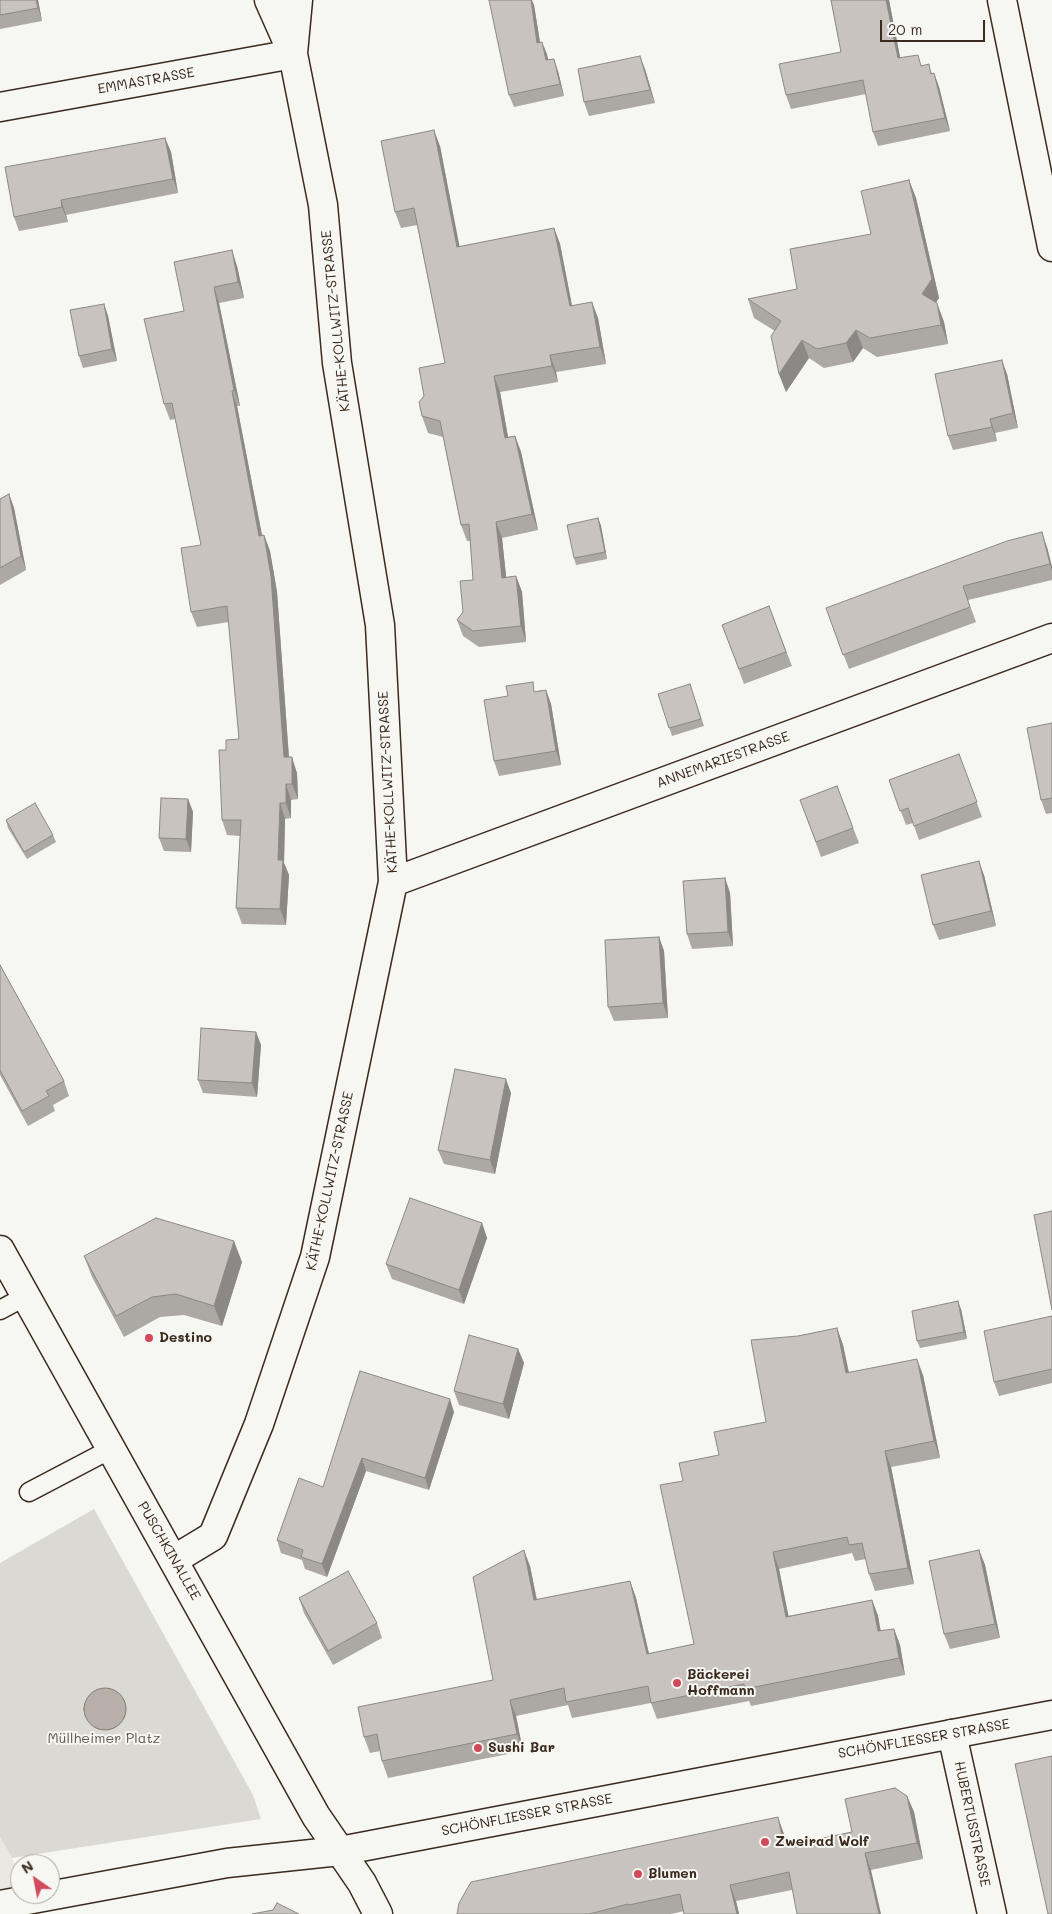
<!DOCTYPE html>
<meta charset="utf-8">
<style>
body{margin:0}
#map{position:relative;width:1052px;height:1914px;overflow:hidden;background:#f6f6f2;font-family:Mali,sans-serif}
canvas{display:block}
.north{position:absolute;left:10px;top:1854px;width:50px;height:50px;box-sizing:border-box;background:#f6f6f2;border:1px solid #aba49d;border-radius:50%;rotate:327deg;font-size:14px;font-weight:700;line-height:20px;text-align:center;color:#3b2a1e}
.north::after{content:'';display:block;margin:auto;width:18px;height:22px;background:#d1495b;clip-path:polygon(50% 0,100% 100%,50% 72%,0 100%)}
.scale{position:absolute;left:880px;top:20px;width:105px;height:22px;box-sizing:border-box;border:2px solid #3b2a1e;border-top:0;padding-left:6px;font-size:15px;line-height:18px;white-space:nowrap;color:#3b2a1e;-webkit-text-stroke:4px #f6f6f2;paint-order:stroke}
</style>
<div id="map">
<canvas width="1052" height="1914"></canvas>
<div class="north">N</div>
<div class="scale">20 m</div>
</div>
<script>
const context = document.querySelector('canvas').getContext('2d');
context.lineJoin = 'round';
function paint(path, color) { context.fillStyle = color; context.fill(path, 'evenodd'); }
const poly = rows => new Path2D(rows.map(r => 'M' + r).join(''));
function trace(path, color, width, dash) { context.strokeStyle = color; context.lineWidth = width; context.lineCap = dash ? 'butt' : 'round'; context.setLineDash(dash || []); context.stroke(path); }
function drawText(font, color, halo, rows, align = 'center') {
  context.font = font + ' Mali,sans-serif'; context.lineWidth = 4; context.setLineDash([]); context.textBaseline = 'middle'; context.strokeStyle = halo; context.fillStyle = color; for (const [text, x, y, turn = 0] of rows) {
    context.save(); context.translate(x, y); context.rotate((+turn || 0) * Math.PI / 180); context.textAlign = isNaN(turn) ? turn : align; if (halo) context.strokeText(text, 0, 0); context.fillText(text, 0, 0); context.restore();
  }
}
const built = poly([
 [0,1837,20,1873,20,1894,32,1894,43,1914,0,1914]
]);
const green = poly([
 [94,1509,253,1795,261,1819,12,1858,0,1837,0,1563]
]);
const water = poly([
 '84 1709a21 21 0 1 1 42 0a21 21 0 1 1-42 0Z'
]);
const service = poly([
 [0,1310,26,1296],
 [29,1492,111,1449]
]);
const minor = poly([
 [1002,0,1052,247],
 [293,53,298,0],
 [0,107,293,54],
 [393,882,1052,638],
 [0,1250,316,1816,362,1883,378,1914],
 [175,1559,213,1536,259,1424,315,1257,393,882,380,625,337,363,323,205,293,54,269,0],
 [952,1734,992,1914]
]);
const secondary = poly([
 [0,1905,227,1863,340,1851,1052,1715]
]);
const wall = poly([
 [0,0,38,0,42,21,0,29],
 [831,0,889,0,900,58,922,65,932,73,934,73,939,87,950,131,878,146,873,132,866,94,791,109,786,95,841,52],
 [534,5,540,42,542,42,548,60,558,71,564,96,514,107,509,95],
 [645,69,655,103,589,116,584,102],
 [165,138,171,152,178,193,66,215,68,222,19,231,14,217],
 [440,146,459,247,554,228,560,244,572,305,598,318,606,364,556,372,558,382,500,392,508,437,515,436,521,452,538,530,502,538,506,577,516,576,522,592,526,642,479,647,463,636,457,620,463,612,473,580,470,541,467,541,461,525,443,437,428,433,422,416,424,396,445,363,417,225,401,228,395,212],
 [909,180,916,198,939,298,936,302,944,322,948,344,877,357,863,348,853,362,824,368,809,358,786,392,779,374,775,331,754,318,748,299,797,289,871,234],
 [237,266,244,298,219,303,240,406,237,406,262,535,264,535,270,551,277,592,289,757,297,773,298,799,291,800,291,818,285,819,284,863,289,875,286,925,242,924,236,908,240,836,227,835,222,820,226,750,239,739,229,622,197,627,191,612,201,545,175,419,170,420,164,404,184,311],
 [104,304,108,316,117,361,83,368,79,356],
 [1007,374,1018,428,995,433,997,441,953,450,948,436],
 [9,494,14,508,26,570,0,585,0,499],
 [598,518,601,526,607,559,576,565,574,558],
 [1047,547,1052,567,1052,580,968,600,976,622,849,669,826,608],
 [769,606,792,666,744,684,722,625],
 [690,684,704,726,672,736,658,694],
 [546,690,551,704,561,765,499,776,494,761,536,691],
 [1052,723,1052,813,1046,814,1041,800],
 [959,754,982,817,919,840,913,823,906,825,889,780],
 [837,786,859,843,821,857,800,800],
 [188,799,193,812,191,852,164,851,159,838],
 [6,820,53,835,56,842,27,859,8,828],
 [984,875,996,926,939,940,933,925],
 [725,878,730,893,733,946,692,949,687,934],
 [659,937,664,951,668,1018,614,1021,608,1007],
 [0,965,64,1081,69,1096,53,1105,55,1111,28,1126,0,1075],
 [256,1032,261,1045,257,1097,203,1093,198,1080],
 [511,1093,495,1174,444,1164,438,1150],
 [482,1223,487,1238,464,1304,392,1279,386,1264],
 [84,1256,242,1262,222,1326,184,1315,160,1317,124,1337,92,1277],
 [961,1309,967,1339,920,1348,917,1341],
 [1052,1316,1052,1383,999,1396,994,1382],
 [837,1328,843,1345,849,1372,923,1375,940,1458,891,1467,914,1584,875,1591,869,1574,866,1559,855,1561,852,1553,779,1569,788,1616,872,1600,878,1616,880,1631,894,1629,900,1645,905,1675,751,1706,749,1701,657,1719,651,1703,572,1718,568,1705,516,1716,523,1751,388,1778,382,1761,380,1751,370,1753,364,1737,493,1680,530,1566,537,1600,630,1581,636,1598,649,1654,694,1644,683,1481,719,1455,766,1422,798,1336],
 [518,1349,524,1363,509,1419,459,1405,454,1391],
 [360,1371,454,1412,429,1490,366,1471,327,1577,305,1569,302,1560,281,1553,277,1540,323,1487],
 [979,1550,985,1565,1000,1638,950,1649,944,1634],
 [299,1598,377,1623,382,1638,333,1665,304,1613],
 [907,1796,914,1812,923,1859,871,1870,792,1890,736,1901,739,1914,684,1914,684,1911,671,1914,457,1914,784,1834,786,1846,852,1832]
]);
const shadedWall = poly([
 [36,0,38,0,42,21,38,8],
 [531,0,532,0,534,5,542,55,537,43],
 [886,0,889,0,903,72,898,58],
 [542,42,547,54,551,72,546,60],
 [640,56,645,69,655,103,650,90],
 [554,59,558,71,564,96,560,84],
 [934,73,939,87,950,131,945,118],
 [434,130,440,146,463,264,457,247],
 [165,138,171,152,178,193,173,179],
 [909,180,916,198,939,298,929,312,922,294],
 [61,200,66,215,68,222,62,207],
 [554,228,560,244,575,322,570,306],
 [232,250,237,266,244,298,238,282],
 [214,287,219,303,240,406,234,390],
 [592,302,598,318,606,364,600,347],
 [937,303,944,322,948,344,941,325],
 [104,304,108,316,117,361,112,349],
 [856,330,863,348,853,362,846,343],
 [802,340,809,358,786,392,779,374],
 [550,355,556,372,558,382,552,366],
 [1002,360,1007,374,1018,428,1013,413],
 [494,376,500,392,511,454,505,438],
 [232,391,237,406,265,551,259,536],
 [990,419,995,433,997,441,992,427],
 [515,436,521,452,538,530,532,514],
 [9,494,14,508,26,570,21,556],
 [598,518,601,526,607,559,605,552],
 [496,522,502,538,508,594,502,578],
 [1042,532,1047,547,1052,567,1052,571,1050,564],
 [264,535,270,551,277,592,290,773,284,757],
 [516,576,522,592,526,642,521,626],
 [546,690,551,704,561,765,556,751],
 [292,757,297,773,298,799,292,784],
 [286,784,291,800,291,818,286,803],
 [188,799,193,812,191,852,186,839],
 [280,803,285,819,284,863,289,875,286,925,280,909,278,860],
 [979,861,984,875,996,926,991,911],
 [725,878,730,893,733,946,728,932],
 [659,937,664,951,668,1018,663,1003],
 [256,1032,261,1045,257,1097,252,1083],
 [506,1079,511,1093,495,1174,490,1160],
 [482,1223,487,1238,464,1304,459,1290],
 [234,1241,242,1262,222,1326,214,1306],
 [958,1301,961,1309,967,1339,964,1332],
 [837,1328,843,1345,852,1389,846,1373],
 [518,1349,524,1363,509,1419,503,1404],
 [917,1359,923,1375,940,1458,934,1441],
 [450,1399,454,1412,429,1490,425,1478],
 [885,1451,891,1467,914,1584,908,1568],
 [362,1458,366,1471,327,1577,322,1564],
 [524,1550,530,1566,540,1617,534,1600],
 [979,1550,985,1565,1000,1638,995,1624],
 [773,1552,779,1569,792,1633,786,1617],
 [630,1581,636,1598,653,1671,647,1654],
 [872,1600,878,1616,884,1648,878,1631],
 [894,1629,900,1645,905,1675,899,1658],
 [510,1700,516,1716,523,1751,517,1734],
 [907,1796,914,1812,923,1859,917,1843],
 [778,1817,784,1834,790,1863,784,1846],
 [865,1853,871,1870,881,1914,879,1914],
 [730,1885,736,1901,739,1914,737,1914]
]);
const building = poly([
 [0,0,36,0,38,8,0,15,0,0],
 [489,0,531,0,537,43,542,42,546,60,554,59,560,84,509,95,489,0],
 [831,0,886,0,898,58,918,55,921,66,929,64,931,74,934,73,945,118,873,132,863,80,786,95,779,64,841,52,831,0],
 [640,56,650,90,584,102,578,69,640,56],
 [434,130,457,247,554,228,570,306,592,302,600,347,550,355,552,366,494,376,505,438,515,436,532,514,496,522,502,578,516,576,521,626,473,631,457,620,463,612,460,581,473,580,469,524,461,525,440,421,422,416,419,402,424,396,419,368,445,363,414,208,395,212,381,141,434,130],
 [165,138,173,179,61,200,62,207,14,217,5,167,165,138],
 [909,180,932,279,922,294,937,303,941,325,870,338,856,330,846,343,817,349,802,340,779,374,771,336,781,321,748,299,797,289,790,249,871,234,861,191,909,180],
 [232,250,238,282,214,287,234,390,232,391,259,536,264,535,271,576,284,757,292,757,292,784,286,784,286,803,280,803,278,860,283,860,280,909,236,908,241,820,222,820,219,750,226,750,226,740,239,739,227,606,191,612,181,548,201,545,172,403,164,404,144,319,184,311,174,262,232,250],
 [104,304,112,349,79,356,70,310,104,304],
 [1002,360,1013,413,990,419,992,427,948,436,935,374,1002,360],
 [9,494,21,556,0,568,0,499,9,494],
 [598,518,605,552,574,558,567,525,598,518],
 [1042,532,1050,564,963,586,970,607,843,655,826,608,1007,541,1042,532],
 [769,606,786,652,739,669,722,625,769,606],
 [533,682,534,692,546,690,556,751,494,761,484,700,508,696,506,686,533,682],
 [690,684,701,719,669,728,658,694,690,684],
 [1052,723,1052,798,1041,800,1027,728,1052,723],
 [959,754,977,802,914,826,908,808,900,811,889,780,959,754],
 [837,786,853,828,816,842,800,800,837,786],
 [161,798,188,799,186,839,159,838,161,798],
 [35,803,53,835,24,852,6,820,35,803],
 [979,861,991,911,933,925,921,875,979,861],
 [725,878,728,932,687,934,683,881,725,878],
 [659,937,663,1003,608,1007,605,940,659,937],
 [0,965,64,1081,46,1091,49,1096,22,1111,0,1070,0,965],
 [201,1028,256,1032,252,1083,198,1080,201,1028],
 [455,1069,506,1079,490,1160,438,1150,455,1069],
 [410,1198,482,1223,459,1290,386,1264,410,1198],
 [1052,1211,1052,1310,1034,1215,1052,1211],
 [156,1218,234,1241,214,1306,176,1294,152,1297,116,1316,84,1256,156,1218],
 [958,1301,964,1332,917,1341,912,1311,958,1301],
 [1052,1316,1052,1369,994,1382,984,1331,1052,1316],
 [837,1328,846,1373,917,1359,934,1441,885,1451,908,1568,869,1574,862,1543,849,1545,847,1537,773,1552,786,1617,872,1600,878,1631,894,1629,899,1658,745,1689,744,1684,651,1703,648,1686,566,1702,564,1688,510,1700,517,1734,382,1761,377,1734,364,1737,358,1707,493,1680,473,1577,524,1550,534,1600,630,1581,647,1654,694,1644,660,1485,683,1481,679,1463,719,1455,714,1432,766,1422,751,1340,798,1336,837,1328],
 [469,1335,518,1349,503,1404,454,1391,469,1335],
 [360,1371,450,1399,425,1478,362,1458,322,1564,301,1557,303,1550,277,1540,299,1478,323,1487,360,1371],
 [979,1550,995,1624,944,1634,929,1561,979,1550],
 [348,1571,377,1623,328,1651,299,1598,348,1571],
 [1052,1756,1052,1914,1048,1914,1015,1764,1052,1756],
 [895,1788,907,1796,917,1843,865,1853,879,1914,797,1914,789,1872,730,1885,737,1914,684,1914,680,1894,629,1905,628,1904,589,1914,457,1914,459,1903,471,1882,778,1817,784,1846,852,1832,845,1799,895,1788],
 [277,1903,299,1914,252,1914,273,1910,277,1903]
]);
const markers = [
 [149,1338,5,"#d1495b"],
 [677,1683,5,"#d1495b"],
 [478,1748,5,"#d1495b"],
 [765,1842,5,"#d1495b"],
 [638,1874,5,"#d1495b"]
];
const streetNames = [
 ["EMMASTRASSE",146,81,-10],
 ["KÄTHE-KOLLWITZ-STRASSE",336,321,-96],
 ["ANNEMARIESTRASSE",723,760,-20],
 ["KÄTHE-KOLLWITZ-STRASSE",388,782,-93],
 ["KÄTHE-KOLLWITZ-STRASSE",330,1181,-78],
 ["PUSCHKINALLEE",169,1551,60],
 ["SCHÖNFLIESSER STRASSE",924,1739,-10],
 ["SCHÖNFLIESSER STRASSE",527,1815,-11],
 ["HUBERTUSSTRASSE",972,1824,78]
];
const poiNames = [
 ["Destino",159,1338],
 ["Bäckerei",687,1675],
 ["Hoffmann",687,1691],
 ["Sushi Bar",488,1748],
 ["Zweirad Wolf",775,1842],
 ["Blumen",648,1874]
];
const parkNames = [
 ["Müllheimer Platz",104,1739]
];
paint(built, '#e8e7e2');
paint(green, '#dad9d3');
paint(water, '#b6b0a9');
trace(water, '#857a71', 1);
trace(service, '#3b2a1e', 21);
trace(minor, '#3b2a1e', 31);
trace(secondary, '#3b2a1e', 31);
trace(service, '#f6f6f2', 18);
trace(minor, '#f6f6f2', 28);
trace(secondary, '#f6f6f2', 28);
paint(wall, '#aca8a3');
paint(shadedWall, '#8c8885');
paint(building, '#c8c3be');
trace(building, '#8c8885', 1);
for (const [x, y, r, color] of markers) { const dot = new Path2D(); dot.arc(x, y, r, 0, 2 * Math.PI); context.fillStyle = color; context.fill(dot); trace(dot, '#f6f6f2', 2); }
drawText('14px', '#3b2a1e', '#f6f6f2', streetNames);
drawText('bold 14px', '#3b2a1e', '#f6f6f2', poiNames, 'left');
drawText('14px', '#63564b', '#f6f6f2', parkNames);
</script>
